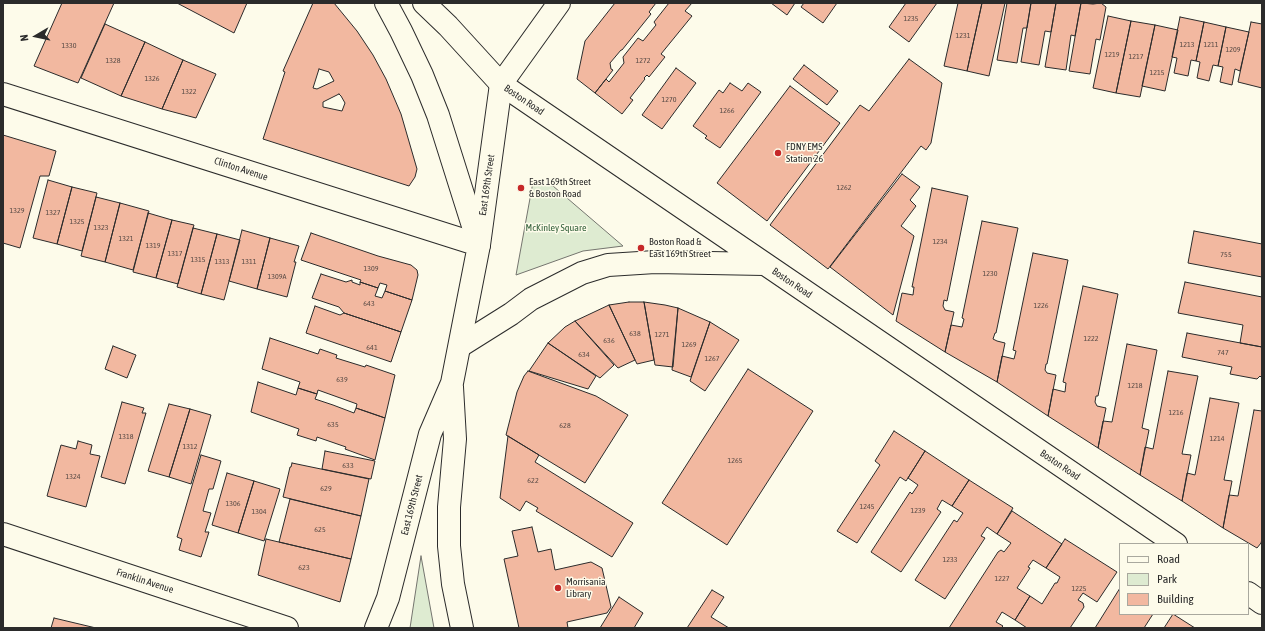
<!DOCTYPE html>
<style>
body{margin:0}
#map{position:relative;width:1265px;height:631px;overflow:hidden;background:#fdfbea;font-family:"Asap Condensed",sans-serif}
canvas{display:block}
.frame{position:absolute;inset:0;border:4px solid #2b2b2b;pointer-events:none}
.legend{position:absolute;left:1119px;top:543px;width:130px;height:72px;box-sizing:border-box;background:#fdfbea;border:1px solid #a9a89e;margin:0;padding:5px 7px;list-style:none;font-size:12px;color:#2b2b2b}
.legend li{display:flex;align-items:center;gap:8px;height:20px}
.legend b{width:20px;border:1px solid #a9a89e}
.north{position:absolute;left:16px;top:16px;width:40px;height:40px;-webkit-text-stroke:3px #fdfbea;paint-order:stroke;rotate:261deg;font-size:11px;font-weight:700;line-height:16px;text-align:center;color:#2b2b2b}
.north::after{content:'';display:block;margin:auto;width:14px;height:18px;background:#2b2b2b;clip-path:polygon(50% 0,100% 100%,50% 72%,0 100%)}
</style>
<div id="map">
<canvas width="1265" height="631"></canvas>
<div class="frame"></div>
<ul class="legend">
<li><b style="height:5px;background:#fdfbea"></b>Road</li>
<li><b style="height:11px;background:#deebd1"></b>Park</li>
<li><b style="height:11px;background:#f2b8a0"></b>Building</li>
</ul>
<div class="north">N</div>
</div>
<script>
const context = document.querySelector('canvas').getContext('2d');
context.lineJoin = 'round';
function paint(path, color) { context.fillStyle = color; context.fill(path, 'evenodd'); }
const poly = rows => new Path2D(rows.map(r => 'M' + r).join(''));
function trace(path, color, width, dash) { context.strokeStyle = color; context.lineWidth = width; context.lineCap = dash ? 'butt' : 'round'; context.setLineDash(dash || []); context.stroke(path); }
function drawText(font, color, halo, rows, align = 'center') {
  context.font = font + ' "Asap Condensed",sans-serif'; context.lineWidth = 3; context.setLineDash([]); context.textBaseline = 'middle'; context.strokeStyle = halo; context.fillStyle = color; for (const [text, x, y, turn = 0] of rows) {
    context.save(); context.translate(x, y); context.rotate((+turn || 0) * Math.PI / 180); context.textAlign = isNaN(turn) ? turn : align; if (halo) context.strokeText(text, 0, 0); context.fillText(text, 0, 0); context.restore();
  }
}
const green = poly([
 [533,182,553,186,623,246,583,251,516,275,533,182],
 [421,556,434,628,410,628,421,556]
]);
const building = poly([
 [62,3,114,3,78,83,34,66,62,3],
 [177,3,247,3,234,33,177,3],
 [313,3,334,3,357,31,373,55,386,79,401,114,417,169,415,177,409,186,263,139,285,72,283,71,313,3],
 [319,69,329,72,334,81,317,89,313,88,319,69],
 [339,94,341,96,345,103,342,111,323,107,323,102,339,94],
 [615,3,656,3,649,12,651,14,622,50,621,50,610,63,611,69,613,70,595,93,577,79,585,41,615,3],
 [669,3,692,3,685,11,692,16,661,54,665,57,649,77,647,75,644,78,645,79,630,98,633,100,622,114,595,93,606,79,609,82,624,63,623,57,638,38,643,41,656,25,654,22,669,3],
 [771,3,795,3,787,15,771,3],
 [804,3,837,3,823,23,801,7,804,3],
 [906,3,937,3,909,42,889,27,906,3],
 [958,3,982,3,967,71,944,66,958,3],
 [982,3,1005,3,989,76,967,71,982,3],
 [1007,3,1031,3,1027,28,1023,28,1017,63,997,60,1007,3],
 [1031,3,1056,3,1051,32,1045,31,1039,65,1021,62,1031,3],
 [1056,3,1081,3,1075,36,1071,35,1066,70,1045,67,1056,3],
 [1081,3,1093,4,1101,3,1106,7,1100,40,1096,39,1090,74,1069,71,1081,3],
 [1108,16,1131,21,1116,93,1093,88,1108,16],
 [1180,17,1204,22,1196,61,1191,60,1188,76,1174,73,1177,58,1172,57,1180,17],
 [1131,21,1155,25,1140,97,1116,93,1131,21],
 [1204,22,1226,27,1218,66,1213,65,1209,81,1197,78,1200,62,1196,61,1204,22],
 [1251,22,1262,24,1262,88,1238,82,1251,22],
 [105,24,145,42,121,96,81,78,105,24],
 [1155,25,1178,30,1165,91,1142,86,1155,25],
 [1226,27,1249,32,1240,71,1235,69,1232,85,1220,82,1223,67,1218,66,1226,27],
 [145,42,183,60,162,109,121,96,145,42],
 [909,59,942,83,931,143,926,150,921,146,828,269,770,225,860,105,869,111,909,59],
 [183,60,216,74,196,118,162,109,183,60],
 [804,65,838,91,827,105,793,79,804,65],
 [676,68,696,83,662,129,642,115,676,68],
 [730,83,742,91,748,83,761,92,720,148,705,138,707,136,693,126,719,90,723,93,730,83],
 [790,86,840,123,767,221,717,183,790,86],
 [3,135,56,151,49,176,40,176,20,248,3,243,3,135],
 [902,174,920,187,910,200,916,206,901,226,914,236,893,315,830,267,902,174],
 [48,180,72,187,57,244,33,238,48,180],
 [72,187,97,193,82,251,57,244,72,187],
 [932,188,968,196,947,301,944,300,943,306,945,310,954,312,945,352,896,321,902,293,913,295,914,287,912,287,932,188],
 [96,197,120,203,105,262,81,256,96,197],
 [120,203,149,211,133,270,105,262,120,203],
 [148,213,172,220,156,278,133,272,148,213],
 [172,220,194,225,178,284,156,278,172,220],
 [982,221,1018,228,996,333,995,333,993,339,997,341,1005,343,997,382,945,352,951,325,962,327,964,319,962,318,982,221],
 [193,228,217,234,201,294,177,287,193,228],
 [242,230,270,238,257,289,229,281,242,230],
 [1194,231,1262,244,1262,277,1188,263,1194,231],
 [311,233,378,256,411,265,417,270,418,275,412,300,385,291,387,285,380,283,378,288,360,282,361,280,301,260,311,233],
 [217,234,240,240,224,300,201,294,217,234],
 [270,238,299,246,294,262,296,262,287,297,257,289,270,238],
 [1033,253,1068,260,1047,364,1046,364,1045,370,1047,373,1056,375,1048,416,997,382,1002,356,1014,359,1016,351,1013,350,1033,253],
 [321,274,346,282,352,280,352,282,360,285,360,282,378,288,375,296,382,298,385,291,412,300,401,332,344,313,339,307,312,298,321,274],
 [1185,282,1262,297,1262,347,1240,343,1243,325,1178,313,1185,282],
 [1083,286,1118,294,1098,396,1096,396,1095,402,1097,406,1106,408,1098,448,1048,416,1053,389,1065,392,1066,383,1063,382,1083,286],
 [629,302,644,302,654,360,637,364,609,305,629,302],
 [644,302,665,305,678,308,673,367,655,365,644,302],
 [609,305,635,360,618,368,575,321,609,305],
 [315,306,340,315,344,313,401,332,391,362,306,333,315,306],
 [678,308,710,322,691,377,672,370,678,308],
 [575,321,614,365,600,378,548,343,565,327,575,321],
 [710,322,739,340,705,391,690,381,710,322],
 [1187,333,1262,347,1262,378,1260,376,1257,379,1230,374,1232,367,1182,357,1187,333],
 [270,338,318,354,320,349,337,355,336,358,365,367,366,365,395,375,385,418,356,408,357,404,318,390,317,394,298,388,300,382,262,369,270,338],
 [548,343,596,376,588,389,529,371,548,343],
 [1127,344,1157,350,1142,428,1149,430,1140,475,1098,448,1103,421,1112,422,1127,344],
 [113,346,136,355,127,378,105,369,113,346],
 [748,369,813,411,727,545,662,503,748,369],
 [528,371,596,396,628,415,585,483,506,435,517,392,524,376,528,371],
 [1168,371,1198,376,1182,454,1191,455,1182,501,1140,475,1145,447,1153,449,1168,371],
 [258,382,296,395,298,388,317,394,315,399,333,405,354,413,356,408,385,418,375,460,345,449,346,447,317,437,316,441,297,435,299,429,251,412,258,382],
 [1210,398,1239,403,1224,480,1232,481,1223,528,1182,501,1187,473,1195,475,1210,398],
 [122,402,144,408,142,413,146,413,125,484,101,477,122,402],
 [169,404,190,409,169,477,148,471,169,404],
 [190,409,211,415,191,484,169,477,190,409],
 [1254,410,1262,411,1262,539,1261,543,1257,548,1223,528,1229,495,1238,496,1254,410],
 [894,431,925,451,906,481,900,477,857,543,837,531,880,465,875,461,894,431],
 [508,436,539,455,535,462,633,523,612,557,536,511,538,508,526,501,520,511,500,498,508,436],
 [78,441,92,445,90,454,100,456,86,507,47,496,61,445,76,449,78,441],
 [325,451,375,461,371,479,322,469,325,451],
 [925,451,969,480,952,506,942,500,937,509,941,512,901,572,871,552,910,492,912,494,918,485,908,478,925,451],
 [201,455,221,461,213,489,209,489,203,511,211,513,205,532,209,532,201,557,179,550,182,539,177,537,201,455],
 [292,463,369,479,361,516,283,497,290,467,291,467,292,463],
 [227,473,254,481,238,533,212,525,227,473],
 [969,480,1013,508,997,534,987,527,981,536,985,538,945,599,915,580,954,520,957,522,963,513,952,506,969,480],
 [254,481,280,489,264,541,238,533,254,481],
 [290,499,361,516,351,559,279,542,290,499],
 [1012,511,1062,544,1046,568,1033,560,1028,567,1030,568,1017,588,1030,596,1015,620,1002,612,996,622,1003,626,1001,628,949,628,998,552,1001,550,1004,552,1011,543,997,534,1012,511],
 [532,527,538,552,551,549,555,570,591,562,602,568,611,607,607,613,567,622,568,628,519,628,504,559,518,556,512,531,532,527],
 [266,539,351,559,340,602,258,575,266,539],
 [1065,539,1117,572,1097,602,1083,593,1078,600,1083,603,1084,607,1070,628,1027,628,1015,620,1030,596,1042,604,1055,583,1057,583,1060,577,1046,568,1065,539],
 [1120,588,1120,614,1153,614,1144,628,1095,628,1120,588],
 [712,590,724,597,711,617,729,628,687,628,712,590],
 [619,597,643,613,634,628,600,628,619,597],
 [1173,614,1195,628,1164,628,1173,614],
 [54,618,96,628,51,628,54,618]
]);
const minor = poly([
 [3,94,479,245],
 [452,387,455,439,449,507,449,546,453,584,462,628],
 [3,534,287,628],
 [376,628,388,598,430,434,452,383,479,245,501,84,559,3]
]);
const major = poly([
 [386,3,401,31,422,75,438,115,479,245],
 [424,3,448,26,501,84,1176,544],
 [460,346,511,314,531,299,582,273,608,265,655,262,764,264],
 [1248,593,1262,603]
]);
const markers = [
 [778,153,4,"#c62828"],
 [521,188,4,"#c62828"],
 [641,248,4,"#c62828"],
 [558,588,4,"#c62828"]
];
const numberNames = [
 ["1235",911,18],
 ["1231",963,35],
 ["1213",1187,44],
 ["1211",1211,44],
 ["1330",69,45],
 ["1209",1233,49],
 ["1219",1112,54],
 ["1217",1136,56],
 ["1328",113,60],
 ["1272",643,60],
 ["1215",1157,72],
 ["1326",152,78],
 ["1322",189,91],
 ["1270",669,99],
 ["1266",727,110],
 ["1262",844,187],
 ["1329",17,210],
 ["1327",53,212],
 ["1325",77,221],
 ["1323",101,227],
 ["1321",126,238],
 ["1234",940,241],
 ["1319",153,245],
 ["1317",175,253],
 ["755",1226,254],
 ["1315",198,259],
 ["1313",222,261],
 ["1311",249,261],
 ["1309",371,268],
 ["1230",990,273],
 ["1309A",277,276],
 ["643",369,303],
 ["1226",1041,305],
 ["638",635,333],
 ["1271",662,334],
 ["1222",1091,338],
 ["636",609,340],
 ["1269",689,344],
 ["641",372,347],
 ["747",1223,352],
 ["634",584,354],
 ["1267",712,358],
 ["639",342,379],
 ["1218",1135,385],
 ["1216",1176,412],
 ["635",333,424],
 ["628",565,425],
 ["1318",126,436],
 ["1214",1217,438],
 ["1312",190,446],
 ["1265",735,460],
 ["633",348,465],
 ["1324",73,476],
 ["622",533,480],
 ["629",326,488],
 ["1306",233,503],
 ["1245",867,506],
 ["1239",918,510],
 ["1304",259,511],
 ["625",320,529],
 ["1233",950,559],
 ["623",304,567],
 ["1227",1002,578],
 ["1225",1079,588]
];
const streetNames = [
 ["Boston Road",524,100,34],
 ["Clinton Avenue",241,169,18],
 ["East 169th Street",487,185,-82],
 ["Boston Road",792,283,34],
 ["Boston Road",1060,465,34],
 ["East 169th Street",412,505,-76],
 ["Franklin Avenue",145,581,18]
];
const poiNames = [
 ["FDNY EMS",786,147],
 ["Station 26",786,159],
 ["East 169th Street",529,182],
 ["& Boston Road",529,194],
 ["Boston Road &",649,242],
 ["East 169th Street",649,254],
 ["Morrisania",566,582],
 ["Library",566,594]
];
const parkNames = [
 ["McKinley Square",556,228]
];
paint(green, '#deebd1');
trace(green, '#74746e', 1);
paint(building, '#f2b8a0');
trace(building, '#2b2b2b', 1);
trace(minor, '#2b2b2b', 24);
trace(major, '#2b2b2b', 24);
trace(minor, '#fdfbea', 22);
trace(major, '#fdfbea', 22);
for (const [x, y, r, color] of markers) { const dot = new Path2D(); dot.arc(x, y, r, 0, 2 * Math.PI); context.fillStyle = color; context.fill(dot); trace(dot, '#fdfbea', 1.5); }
drawText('8px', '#5d4e48', null, numberNames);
drawText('10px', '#2b2b2b', '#fdfbea', streetNames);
drawText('10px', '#2b2b2b', '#fdfbea', poiNames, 'left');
drawText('10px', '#34623c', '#fdfbea', parkNames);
</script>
